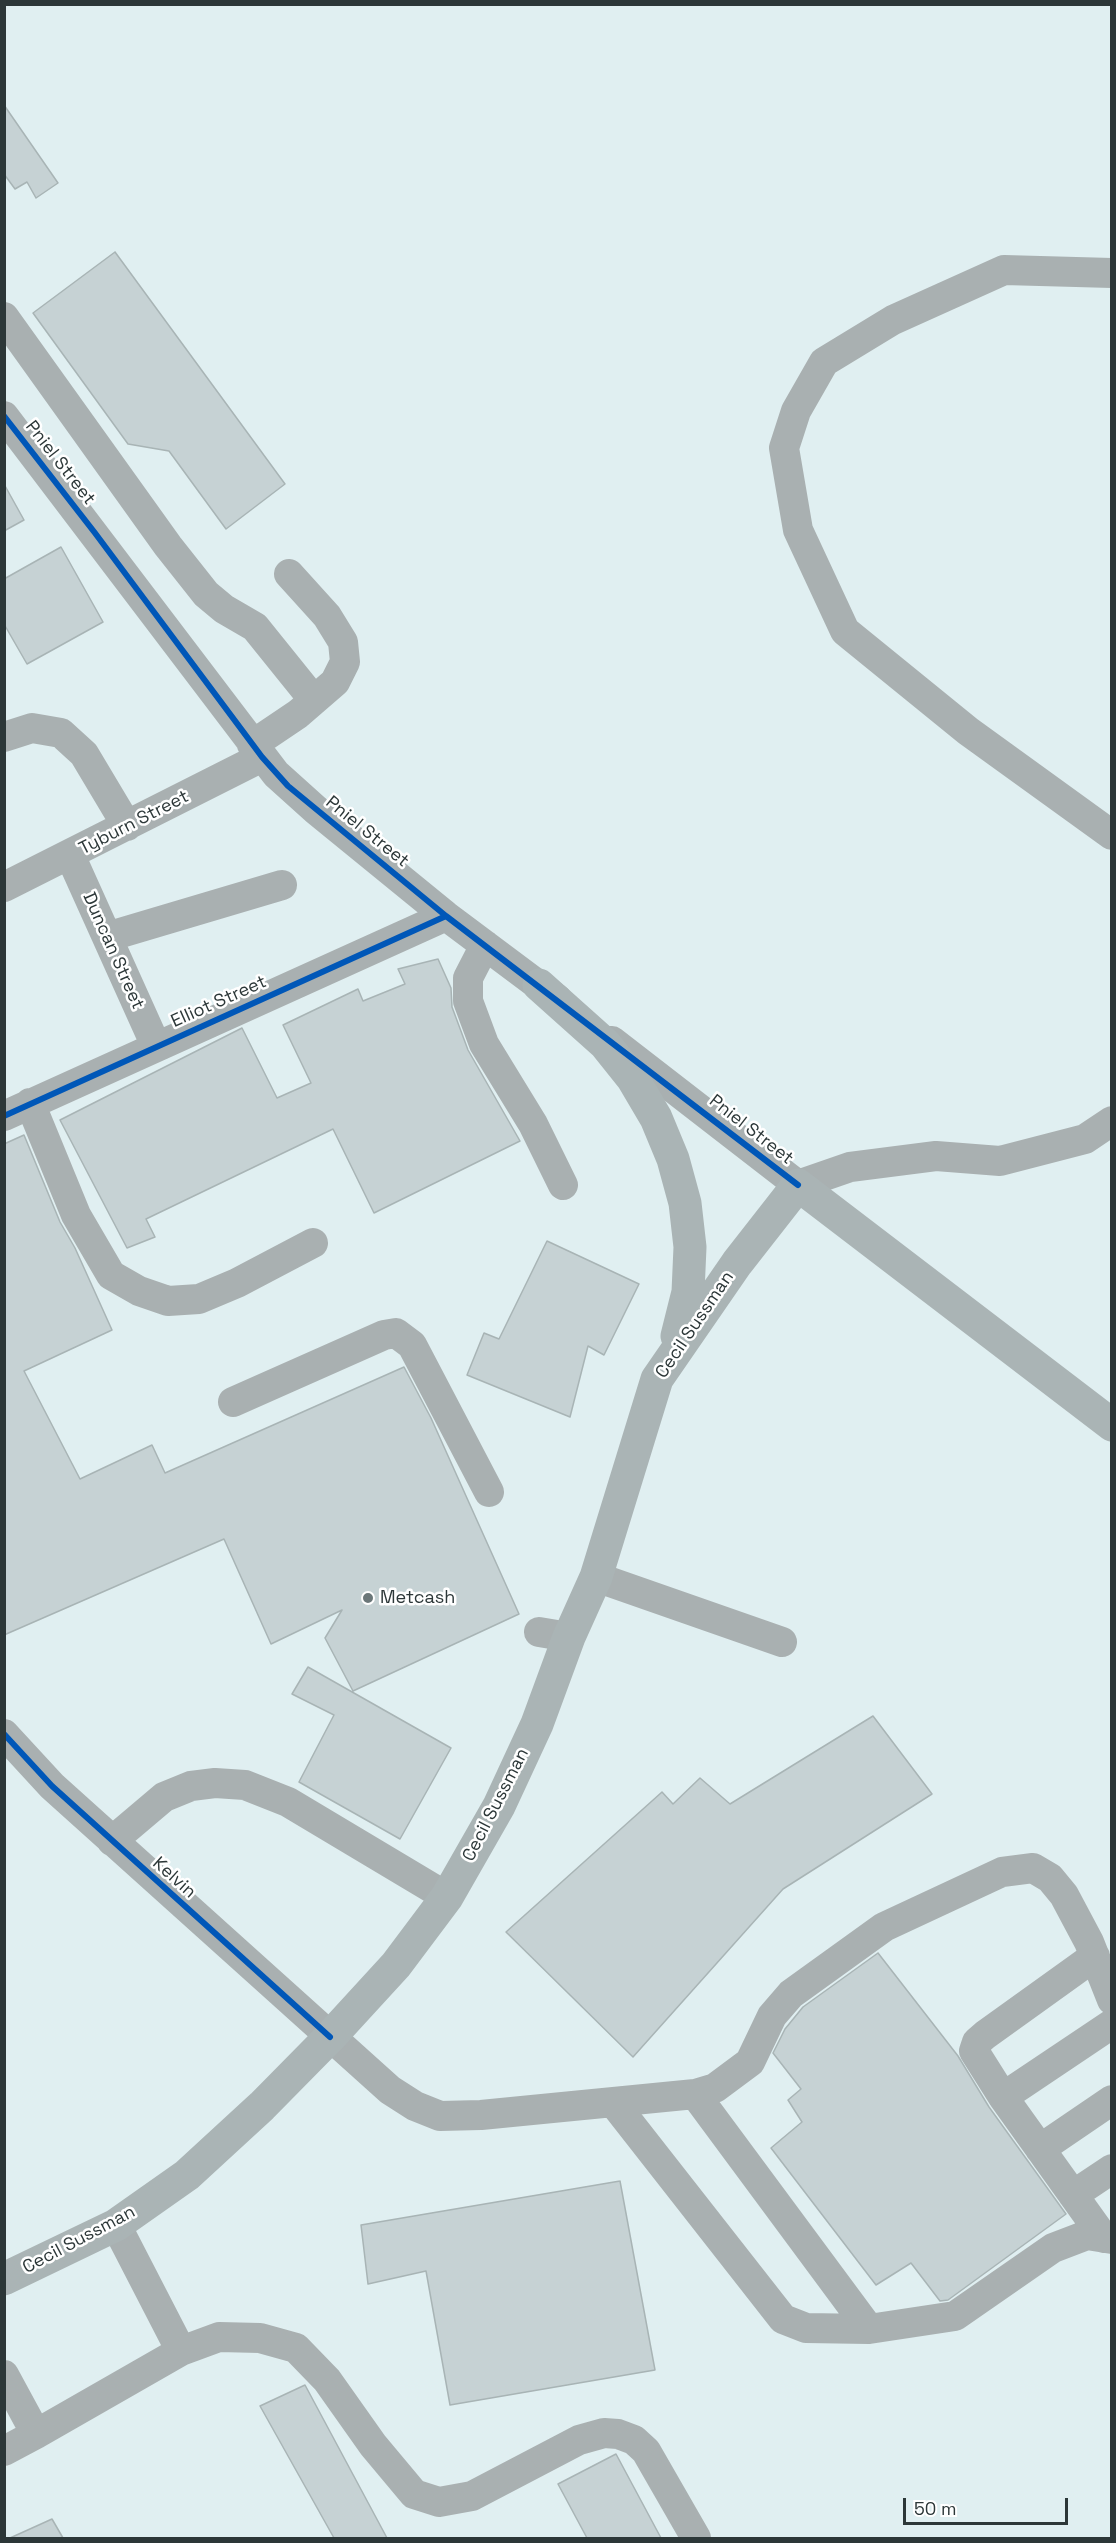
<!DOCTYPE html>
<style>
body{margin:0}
#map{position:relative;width:1116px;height:2543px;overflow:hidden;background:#e0eff1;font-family:"Space Grotesk",sans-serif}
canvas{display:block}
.frame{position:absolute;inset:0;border:6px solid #2c3738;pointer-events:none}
.scale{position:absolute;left:903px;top:2498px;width:165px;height:27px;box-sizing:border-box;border:3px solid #2c3738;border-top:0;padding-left:8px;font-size:18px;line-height:21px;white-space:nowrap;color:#2c3738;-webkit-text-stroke:4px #fff;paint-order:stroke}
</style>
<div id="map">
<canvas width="1116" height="2543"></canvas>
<div class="frame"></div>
<div class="scale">50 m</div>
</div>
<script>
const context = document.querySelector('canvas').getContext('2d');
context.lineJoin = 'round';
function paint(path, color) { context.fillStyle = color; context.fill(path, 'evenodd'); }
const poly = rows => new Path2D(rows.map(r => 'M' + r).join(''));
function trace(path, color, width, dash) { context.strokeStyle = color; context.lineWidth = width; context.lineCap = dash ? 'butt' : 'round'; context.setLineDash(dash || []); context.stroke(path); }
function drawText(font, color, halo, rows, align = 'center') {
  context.font = font + ' "Space Grotesk",sans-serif'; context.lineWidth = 5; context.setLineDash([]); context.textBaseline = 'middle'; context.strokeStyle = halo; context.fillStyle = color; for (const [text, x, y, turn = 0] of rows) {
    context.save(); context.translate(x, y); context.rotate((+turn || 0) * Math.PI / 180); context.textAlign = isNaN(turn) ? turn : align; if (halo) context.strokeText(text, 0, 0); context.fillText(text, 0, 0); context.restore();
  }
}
const building = poly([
 [4,105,58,183,36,198,27,182,15,189,4,174,4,105],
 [115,252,285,484,226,529,169,451,128,444,33,313,115,252],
 [4,484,24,520,4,531,4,484],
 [61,547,103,622,27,664,4,624,4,579,61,547],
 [438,959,451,988,452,1007,468,1050,520,1141,374,1213,333,1129,146,1219,155,1237,127,1248,60,1120,242,1028,277,1098,311,1083,283,1025,358,989,363,1001,405,984,398,969,438,959],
 [24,1135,60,1222,75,1248,112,1330,24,1371,80,1479,152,1445,165,1473,404,1367,431,1418,519,1614,353,1691,325,1638,342,1610,271,1644,224,1539,4,1635,4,1144,24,1135],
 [547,1241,639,1284,604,1355,588,1346,570,1417,467,1375,484,1333,499,1339,547,1241],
 [308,1667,451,1748,400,1839,299,1782,334,1715,292,1694,308,1667],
 [873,1716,932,1794,783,1889,633,2057,506,1932,662,1792,673,1804,700,1778,730,1804,873,1716],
 [878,1953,958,2056,989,2107,1066,2214,948,2300,940,2301,911,2263,876,2285,771,2148,802,2122,788,2100,801,2089,773,2053,785,2029,803,2007,878,1953],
 [620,2181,655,2370,450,2405,426,2271,368,2284,361,2225,620,2181],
 [305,2385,387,2538,334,2538,260,2406,305,2385],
 [616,2454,661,2538,587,2538,558,2484,616,2454],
 [52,2519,63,2538,10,2538,52,2519]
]);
const minor = poly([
 [1112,273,1004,270,893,320,824,362,796,411,784,448,798,530,845,631,968,731,1112,835],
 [4,317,168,546,206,594,224,609,255,627,313,699],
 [4,416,276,774,316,810,446,916,557,999],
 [4,737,32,728,61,733,84,754,127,826],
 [252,745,298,714,335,682,345,662,343,642,327,616,289,574],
 [70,855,156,1046],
 [4,887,262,757],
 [107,937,282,885],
 [485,945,468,978,468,1001,484,1044,533,1124,563,1185],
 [612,1041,798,1185,850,1167,936,1156,1000,1161,1085,1139,1112,1121],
 [30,1103,76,1215,111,1275,139,1291,168,1301,199,1299,237,1283,313,1243],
 [4,1116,446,916],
 [233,1402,384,1335,396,1333,412,1345,489,1492],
 [596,1577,782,1642],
 [539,1632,569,1637],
 [4,1734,52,1786,390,2090,415,2106,440,2116,481,2115,695,2094,715,2088,750,2062,772,2016,791,1994,884,1927,1002,1872,1033,1868,1050,1878,1064,1895,1089,1942,1112,2000],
 [112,1841,164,1797,191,1786,215,1783,245,1785,288,1802,447,1897],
 [1095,1956,985,2035,977,2042,974,2051,1003,2097,1104,2238],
 [695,2094,869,2329],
 [1003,2097,1112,2024],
 [613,2102,783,2319,806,2328,869,2329,955,2316,1053,2248,1087,2235,1112,2239],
 [1040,2149,1112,2100],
 [1073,2195,1112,2169],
 [116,2225,181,2351],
 [4,2375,36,2434,4,2451],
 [36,2434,181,2351,219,2337,260,2338,296,2348,327,2380,373,2445,414,2494,439,2502,472,2496,579,2440,604,2433,618,2434,634,2440,646,2451,696,2538]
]);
const major = poly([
 [539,985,605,1044,633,1079,656,1118,673,1159,685,1203,690,1247,688,1292,677,1336],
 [4,2279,116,2225,187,2175,262,2106,330,2037,396,1965,447,1897,499,1806,537,1724,569,1637,596,1577,657,1379,737,1263,798,1185,1112,1425]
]);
const cycleway = poly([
 [4,416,95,533,262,757,288,786,446,916,798,1185],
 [4,1116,446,916],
 [4,1734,52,1786,330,2037]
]);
const markers = [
 [368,1598,6,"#6b7779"]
];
const streetNames = [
 ["Pniel Street",60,463,52],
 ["Tyburn Street",134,823,-27],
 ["Pniel Street",367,832,39],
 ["Duncan Street",113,951,66],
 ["Elliot Street",219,1002,-24],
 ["Pniel Street",751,1130,38],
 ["Cecil Sussman",695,1325,-56],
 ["Cecil Sussman",496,1805,-63],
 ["Kelvin",174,1878,42],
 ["Cecil Sussman",79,2240,-28]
];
const poiNames = [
 ["Metcash",380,1598]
];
paint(building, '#c6d2d4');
trace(building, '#a8b4b5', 1.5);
trace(minor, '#a9b0b1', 30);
trace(major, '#aab4b5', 33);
trace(cycleway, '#0057b8', 6);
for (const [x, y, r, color] of markers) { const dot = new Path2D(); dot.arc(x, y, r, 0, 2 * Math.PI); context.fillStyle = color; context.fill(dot); trace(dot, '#fff', 2); }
drawText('18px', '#2c3738', '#fff', streetNames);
drawText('18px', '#2c3738', '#fff', poiNames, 'left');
</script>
